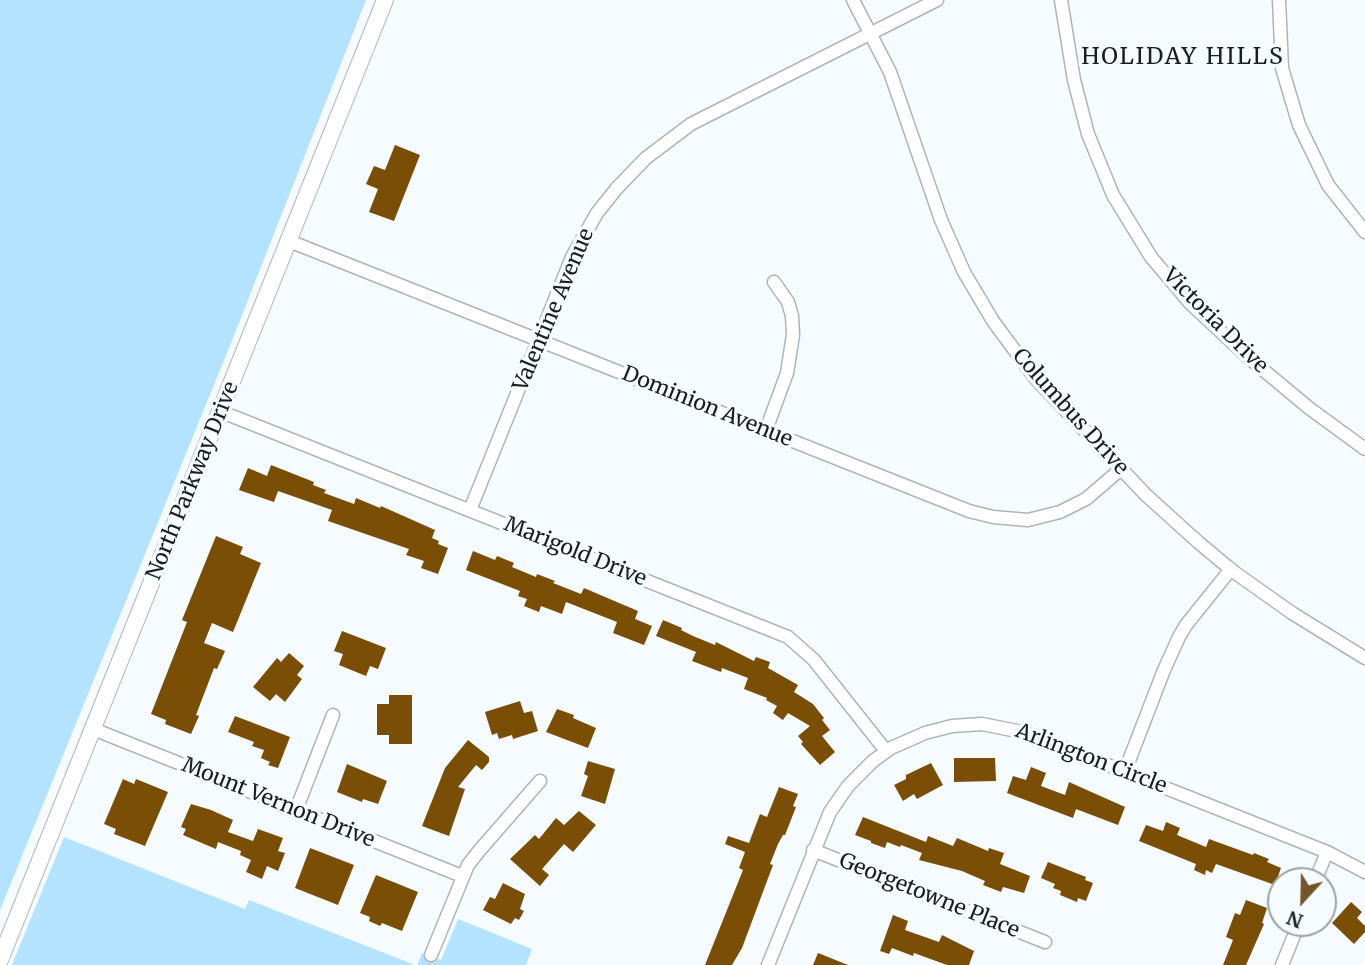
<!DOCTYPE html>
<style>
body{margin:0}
#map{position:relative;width:1365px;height:965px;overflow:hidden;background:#f5fbff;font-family:Merriweather,serif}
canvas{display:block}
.north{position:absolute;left:1267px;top:867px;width:70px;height:70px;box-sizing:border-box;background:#f5fbff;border:2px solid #9ea2a5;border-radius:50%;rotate:202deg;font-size:19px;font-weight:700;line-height:28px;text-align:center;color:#1b1d1f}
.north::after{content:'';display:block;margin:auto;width:24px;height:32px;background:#76552c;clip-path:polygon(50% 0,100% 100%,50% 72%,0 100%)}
</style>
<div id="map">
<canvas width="1365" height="965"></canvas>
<div class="north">N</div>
</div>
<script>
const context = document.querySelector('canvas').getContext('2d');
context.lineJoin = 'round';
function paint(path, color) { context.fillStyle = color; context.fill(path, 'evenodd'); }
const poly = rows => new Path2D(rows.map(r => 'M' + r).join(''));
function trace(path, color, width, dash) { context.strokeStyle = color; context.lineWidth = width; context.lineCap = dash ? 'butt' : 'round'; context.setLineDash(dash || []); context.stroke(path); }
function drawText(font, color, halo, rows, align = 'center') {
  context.font = font + ' Merriweather,serif'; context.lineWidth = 7; context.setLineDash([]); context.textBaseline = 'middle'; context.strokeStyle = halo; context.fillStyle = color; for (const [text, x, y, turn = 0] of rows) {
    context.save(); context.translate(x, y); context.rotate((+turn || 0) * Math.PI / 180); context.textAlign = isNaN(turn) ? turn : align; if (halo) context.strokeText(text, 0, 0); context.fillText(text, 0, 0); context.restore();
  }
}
const green = poly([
 [0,0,366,0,231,343,0,910],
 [64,837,245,909,249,900,415,965,12,965],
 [458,919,532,949,526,965,417,965,422,953,441,960]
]);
const building = poly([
 [395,145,420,155,394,221,369,212,378,189,366,184,374,166,385,170],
 [271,465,314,482,313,485,326,490,324,493,354,504,356,498,380,508,381,506,435,530,432,538,439,541,438,544,448,548,438,574,421,568,424,561,406,555,409,549,328,521,332,510,278,491,274,502,239,490,248,468,267,476],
 [216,536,243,547,240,554,261,563,233,632,212,623,204,643,225,651,217,669,214,668,196,715,199,716,191,734,165,724,166,720,151,714,187,622,182,620],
 [473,551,495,560,497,556,514,563,512,567,536,577,537,574,555,581,553,583,581,594,584,588,638,611,635,619,652,626,644,645,613,633,617,622,566,602,562,614,541,606,539,612,524,606,527,599,518,596,520,591,466,570],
 [663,620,682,628,681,630,693,636,715,645,716,642,754,661,756,657,770,662,768,668,798,685,794,692,813,704,824,718,822,720,830,730,822,736,835,752,820,765,801,744,803,742,798,736,810,726,788,713,783,720,773,713,777,706,766,700,767,698,744,689,748,678,722,668,721,672,692,661,696,652,656,636],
 [342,631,386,648,378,669,370,666,366,676,339,665,343,654,334,651],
 [289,653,304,666,297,675,302,679,285,702,276,694,270,701,253,687,277,658,281,662],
 [389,695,412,695,412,744,389,744,389,735,377,735,377,704,389,704],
 [520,701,524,713,532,711,538,731,513,739,512,735,499,739,497,733,492,735,485,712],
 [557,709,574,715,573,718,596,728,588,748,546,732],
 [235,716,290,737,278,768,268,765,270,762,261,758,264,750,252,746,254,742,228,732],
 [468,740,489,757,489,762,482,770,476,765,458,787,465,789,449,836,422,826,445,768],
 [954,758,995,758,996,781,954,782],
 [588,761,615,769,605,804,581,796,588,776,584,774],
 [931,763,943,785,917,799,914,794,903,801,894,785,906,779,906,775],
 [347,764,387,781,378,804,363,799,362,802,337,792],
 [1031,767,1046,773,1041,786,1065,795,1069,782,1125,807,1118,825,1076,809,1073,818,1007,793,1013,776,1026,780],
 [123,779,134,784,136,779,168,792,145,846,114,834,116,829,104,824],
 [779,787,798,794,793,806,796,807,785,835,783,835,778,844,770,864,773,865,742,948,732,965,705,965,743,870,739,868,745,852,725,844,728,836,749,843,760,814,767,817],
 [191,804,211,810,233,820,228,832,253,841,258,829,283,838,278,851,285,853,278,871,267,866,262,879,246,872,251,860,240,855,241,851,218,842,216,849,183,835,186,829,181,827],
 [579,811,596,825,573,852,564,844,542,869,549,875,540,886,510,859,535,835,539,839,556,818,564,825],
 [863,817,926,842,928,836,953,846,957,838,988,851,989,848,1004,853,1000,864,1030,876,1024,893,1003,887,1001,892,983,885,985,881,962,871,919,860,922,853,901,845,900,847,887,842,885,848,871,843,871,841,855,835],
 [1166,822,1180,828,1177,835,1206,847,1209,839,1253,855,1254,853,1269,859,1267,862,1281,868,1275,885,1216,864,1212,873,1206,870,1205,875,1194,870,1196,864,1139,841,1146,825,1163,831],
 [310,848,354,865,338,905,295,888],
 [1048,862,1086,877,1085,880,1093,883,1086,901,1078,898,1077,902,1060,895,1061,891,1053,888,1055,884,1041,878],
 [376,875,418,892,402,931,382,923,380,926,369,921,370,917,360,913],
 [503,883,525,894,520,909,524,911,519,920,515,918,511,924,483,910,490,897,495,899],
 [1246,900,1267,908,1262,923,1264,924,1246,965,1223,965,1233,940,1226,937,1235,913,1240,915],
 [1351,902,1362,912,1357,918,1365,926,1365,932,1354,944,1332,923],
 [893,915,908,921,905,930,939,942,942,935,974,951,969,965,947,965,914,953,913,956,892,948,889,954,880,951],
 [818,953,848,965,813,965]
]);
const minor = poly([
 [853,0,890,72,941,220,964,272,993,321,1035,378,1146,495,1198,542,1234,572,1292,613,1365,658],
 [1061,0,1074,80,1088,134,1113,195,1151,257,1189,302,1249,358,1309,408,1365,449],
 [1279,0,1282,68,1299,125,1328,185,1365,232],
 [289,241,969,511,993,517,1028,520,1060,512,1086,499,1121,469],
 [222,412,788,637,814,660,886,751],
 [766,430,787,373,793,335,792,316,788,302,774,282],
 [470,510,572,257,597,213,617,188,646,158,691,124,937,0],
 [93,729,462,876],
 [1125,771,1164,670,1179,637,1186,625,1231,569],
 [296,810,333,715],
 [813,850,1045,942],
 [1315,881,1327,852],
 [431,955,468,865,479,851,540,781],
 [768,965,830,812,848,786,873,761,891,748,925,733,952,726,982,724,1027,733,1327,852,1365,872],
 [1282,965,1299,923]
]);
const major = poly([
 [0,960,385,0]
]);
const streetNames = [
 ["Valentine Avenue",554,310,-67],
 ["Victoria Drive",1215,321,45],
 ["Dominion Avenue",707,407,22],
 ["Columbus Drive",1070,412,48],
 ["North Parkway Drive",193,481,-68],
 ["Marigold Drive",575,552,22],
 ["Arlington Circle",1091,759,21],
 ["Mount Vernon Drive",278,803,22],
 ["Georgetowne Place",929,896,22]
];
const neighbourhoodNames = [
 ["HOLIDAY HILLS",1183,57]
];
paint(green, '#b4e3ff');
paint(building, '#7a4e04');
trace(minor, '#aeb5b9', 15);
trace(major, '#aeb5b9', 18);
trace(minor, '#fff', 12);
trace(major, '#fff', 16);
drawText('21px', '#1b1d1f', '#f5fbff', streetNames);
context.letterSpacing = '2px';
drawText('23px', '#1b1d1f', '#f5fbff', neighbourhoodNames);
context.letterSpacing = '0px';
</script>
